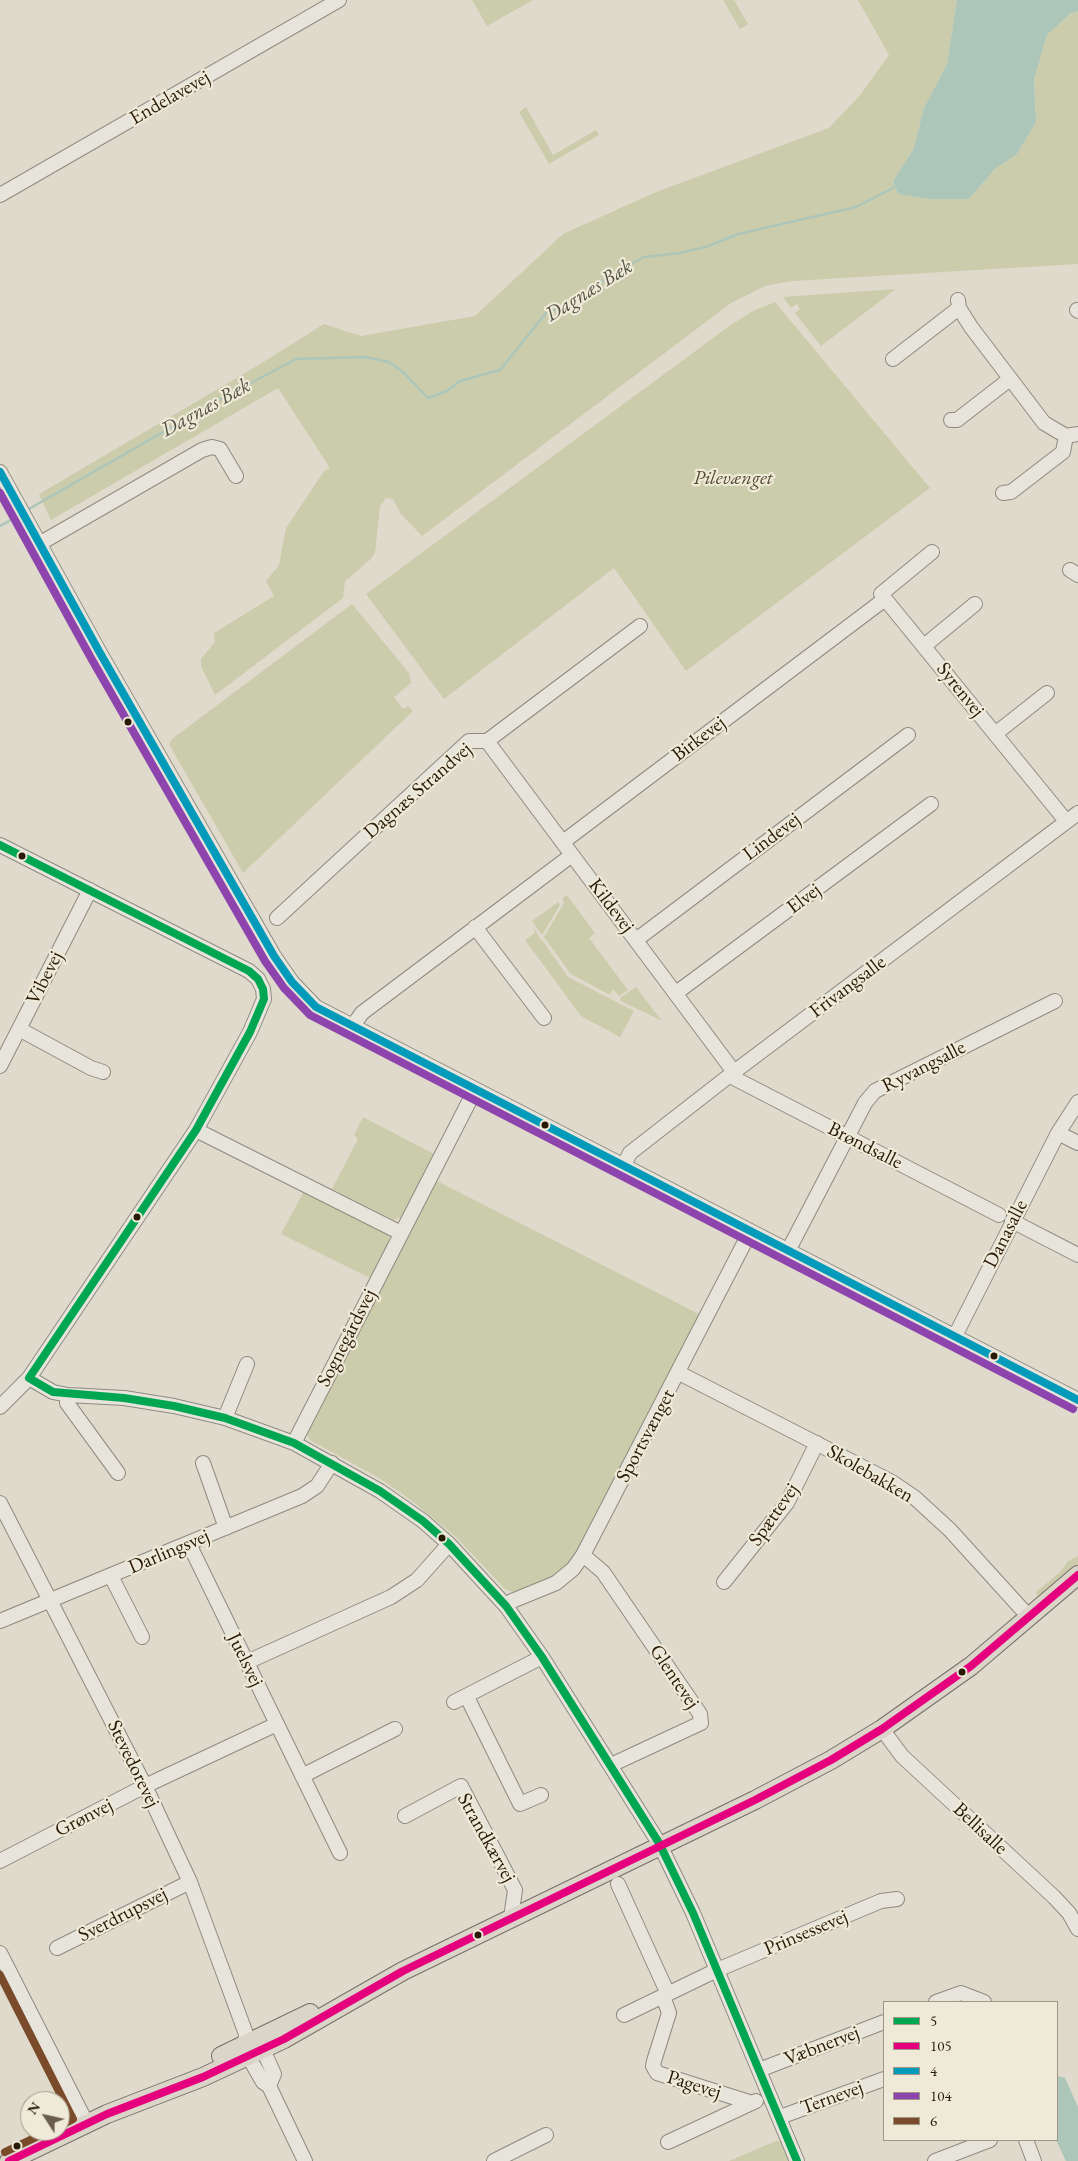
<!DOCTYPE html>
<meta charset="utf-8">
<style>
body{margin:0}
#map{position:relative;width:1078px;height:2161px;overflow:hidden;background:#dfdacb;font-family:"EB Garamond",serif}
canvas{display:block}
.legend{position:absolute;left:883px;top:2001px;width:175px;height:140px;box-sizing:border-box;background:#efead8;border:1px solid #a09684;margin:0;padding:6px 9px;list-style:none;font-size:15px;color:#291907}
.legend li{display:flex;align-items:center;gap:10px;height:25px}
.legend b{width:25px;border:1px solid #a09684}
.north{position:absolute;left:20px;top:2091px;width:50px;height:50px;box-sizing:border-box;background:#efead8;border:1px solid #a09684;border-radius:50%;rotate:305deg;font-size:14px;font-weight:700;line-height:20px;text-align:center;color:#291907}
.north::after{content:'';display:block;margin:auto;width:18px;height:22px;background:#695d4c;clip-path:polygon(50% 0,100% 100%,50% 72%,0 100%)}
</style>
<div id="map">
<canvas width="1078" height="2161"></canvas>
<ul class="legend">
<li><b style="height:6px;background:#00a651"></b>5</li>
<li><b style="height:6px;background:#e5007d"></b>105</li>
<li><b style="height:6px;background:#049bba"></b>4</li>
<li><b style="height:6px;background:#8e44ad"></b>104</li>
<li><b style="height:6px;background:#7a4b2a"></b>6</li>
</ul>
<div class="north">N</div>
</div>
<script>
const context = document.querySelector('canvas').getContext('2d');
context.lineJoin = 'round';
function paint(path, color) { context.fillStyle = color; context.fill(path, 'evenodd'); }
const poly = rows => new Path2D(rows.map(r => 'M' + r).join(''));
function trace(path, color, width, dash) { context.strokeStyle = color; context.lineWidth = width; context.lineCap = dash ? 'butt' : 'round'; context.setLineDash(dash || []); context.stroke(path); }
function drawText(font, color, halo, rows, align = 'center') {
  context.font = font + ' "EB Garamond",serif'; context.lineWidth = 4.5; context.setLineDash([]); context.textBaseline = 'middle'; context.strokeStyle = halo; context.fillStyle = color; for (const [text, x, y, turn = 0] of rows) {
    context.save(); context.translate(x, y); context.rotate((+turn || 0) * Math.PI / 180); context.textAlign = isNaN(turn) ? turn : align; if (halo) context.strokeText(text, 0, 0); context.fillText(text, 0, 0); context.restore();
  }
}
const green = poly([
 [472,0,533,0,487,26],
 [723,0,734,0,748,24,740,29],
 [858,0,957,0,947,64,924,108,913,150,893,181,898,194,969,199,995,169,1017,154,1036,122,1034,80,1047,35,1071,13,1078,11,1078,264,792,281,765,286,731,303,422,536,401,514,393,499,386,498,380,507,375,553,371,559,345,581,343,598,215,695,201,666,201,659,215,642,214,633,274,596,266,581,279,565,286,528,324,471,330,468,278,388,51,520,39,494,257,366,324,324,361,336,475,316,563,234,656,192,829,128,861,94,889,55],
 [526,107,553,155,596,130,599,135,549,164,519,112],
 [896,289,821,346,795,313,800,309,797,304,791,308,783,297],
 [775,302,930,488,686,671,614,568,444,699,366,594,732,324,755,310],
 [352,604,409,673,411,683,394,697,403,709,408,706,413,711,243,873,169,744,172,739],
 [567,895,595,933,589,938,628,990,619,996,613,989,610,995,571,974,544,937,564,903,562,899],
 [558,902,560,905,542,935,532,921],
 [533,927,540,938,539,940,542,940,568,977,634,1011,620,1037,581,1016,525,940,535,933],
 [636,987,662,1021,621,1001,620,998],
 [363,1117,434,1154,401,1217,394,1220,332,1189,358,1139,354,1135],
 [435,1180,699,1314,578,1550,570,1562,553,1578,516,1593,505,1589,456,1537,411,1500,379,1478,310,1440,306,1433],
 [304,1191,387,1233,390,1240,370,1278,281,1234],
 [1078,1556,1078,1564,1040,1596,1035,1593,1059,1573,1068,1561],
 [776,2141,782,2141,788,2161,729,2161]
]);
const water = poly([
 [957,0,1078,0,1078,11,1071,13,1047,35,1034,80,1036,122,1017,154,995,169,969,199,930,199,898,194,893,181,913,150,924,108,947,64],
 [1057,2076,1065,2078,1078,2107,1078,2161,1066,2161,1056,2140]
]);
const stream = poly([
 [27,510,219,400,296,359,365,357,389,362,403,372,428,398,447,391,460,381,500,370,546,313,579,300,609,276,644,257,679,253,706,247,738,234,856,207,895,187],
 [0,526,18,516]
]);
const minor = poly([
 [0,195,339,0],
 [958,300,959,308,971,327,1044,423,1066,436,1078,434],
 [1077,310,1078,311],
 [893,359,959,308],
 [951,420,957,420,1010,379],
 [0,472,100,653,274,956,292,982,316,1007,1078,1400],
 [1003,493,1011,492,1063,452,1066,436],
 [39,544,202,450,212,447,220,449,236,476],
 [932,552,881,594,1066,821],
 [1070,570,1078,575],
 [924,646,975,604],
 [995,734,1047,693],
 [487,741,734,1072],
 [563,842,885,599],
 [0,845,249,971,258,979,263,989,264,999,250,1032,196,1130,29,1378,0,1407],
 [277,918,469,741,487,741,640,626],
 [475,927,544,1018],
 [636,940,908,735],
 [676,993,931,804],
 [352,1027,362,1013,572,855],
 [19,1029,91,1068,103,1072],
 [0,1066,90,890],
 [730,1076,999,1215],
 [196,1130,401,1233],
 [1058,1133,1078,1143],
 [623,1167,630,1153,734,1072,1078,813],
 [1012,1221,1078,1255],
 [788,1251,865,1103,875,1091,1055,1001],
 [955,1336,1058,1133,1078,1102],
 [679,1373,892,1482,914,1497,950,1530,1029,1617],
 [29,1378,53,1392,68,1395,124,1398,174,1406,225,1418,294,1443,380,1491,423,1521,449,1544,506,1606,542,1657,659,1843,693,1913,797,2161],
 [68,1395,67,1403,118,1473],
 [225,1418,247,1364],
 [294,1443,475,1090],
 [203,1463,226,1528],
 [0,1503,145,1786,190,1882,246,2034,245,2043,248,2056,263,2082,269,2086,305,2161],
 [189,1544,340,1853],
 [583,1555,603,1572,700,1714,701,1723,611,1765],
 [111,1576,142,1637],
 [724,1582,787,1503,817,1443],
 [506,1606,512,1601,556,1583,573,1569,583,1555,750,1232],
 [0,1621,302,1496,317,1486,332,1463],
 [247,1662,391,1597,417,1580,449,1544],
 [467,1697,520,1804,541,1795],
 [454,1702,542,1657],
 [882,1729,902,1756,1054,1897,1069,1913,1078,1929],
 [302,1776,395,1729],
 [405,1816,461,1786,515,1890,511,1918],
 [0,1861,145,1786,277,1724],
 [618,1884,668,1994],
 [57,1948,190,1882],
 [0,1953,87,2124],
 [663,1996,669,2013,654,2061,653,2066,657,2073,752,2103],
 [936,2002,961,1993,984,2002],
 [624,2015,717,1970,881,1901,897,1899],
 [259,2041,274,2074,269,2086],
 [759,2070,884,2022],
 [780,2117,884,2079],
 [1026,2140,1034,2161],
 [668,2142,756,2101],
 [494,2161,546,2135],
 [935,2161,990,2140]
]);
const major = poly([
 [221,2056,310,2013],
 [9,2161,107,2114,203,2077,284,2039,403,1971,755,1800,831,1760,882,1729,971,1666,1078,1575]
]);
const bus1 = poly([
 [0,845,249,971,258,979,263,989,264,999,250,1032,196,1130,29,1378,53,1392,124,1398,174,1406,225,1418,294,1443,380,1491,423,1521,449,1544,506,1606,542,1657,659,1843,693,1913,797,2161]
]);
const bus2 = poly([
 [9,2161,107,2114,203,2077,284,2039,403,1971,755,1800,831,1760,882,1729,971,1666,1078,1575]
]);
const bus3 = poly([
 [0,472,100,653,274,956,292,982,316,1007,1078,1400]
]);
const bus4 = poly([
 [0,493,91,658,265,961,284,988,310,1015,1073,1409]
]);
const bus5 = poly([
 [0,1975,73,2119,60,2126],
 [5,2152,49,2131]
]);
const markers = [
 [128,722,4.5,"#291907"],
 [22,856,4.5,"#291907"],
 [545,1125,4.5,"#291907"],
 [137,1217,4.5,"#291907"],
 [994,1356,4.5,"#291907"],
 [442,1538,4.5,"#291907"],
 [962,1672,4.5,"#291907"],
 [478,1935,4.5,"#291907"],
 [17,2146,4.5,"#291907"]
];
const streetNames = [
 ["Endelavevej",170,98,-30],
 ["Syrenvej",960,690,51],
 ["Birkevej",699,739,-37],
 ["Dagnæs Strandvej",418,791,-41],
 ["Lindevej",772,837,-37],
 ["Elvej",804,899,-37],
 ["Kildevej",611,906,53],
 ["Vibevej",45,978,-63],
 ["Frivangsalle",848,987,-37],
 ["Ryvangsalle",924,1067,-27],
 ["Brøndsalle",865,1146,27],
 ["Danasalle",1006,1234,-63],
 ["Sognegårdsvej",347,1338,-63],
 ["Sportsvænget",646,1436,-62],
 ["Skolebakken",870,1474,30],
 ["Spættevej",774,1515,-55],
 ["Darlingsvej",169,1552,-23],
 ["Juelsvej",245,1660,64],
 ["Glentevej",674,1677,56],
 ["Stevedorevej",133,1764,64],
 ["Grønvej",84,1818,-27],
 ["Bellisalle",980,1829,43],
 ["Strandkærvej",486,1838,61],
 ["Sverdrupsvej",123,1915,-27],
 ["Prinsessevej",806,1933,-23],
 ["Væbnervej",822,2046,-21],
 ["Pagevej",694,2085,17],
 ["Ternevej",832,2098,-20]
];
const parkNames = [
 ["Pilevænget",733,479]
];
const waterNames = [
 ["Dagnæs Bæk",589,291,-32],
 ["Dagnæs Bæk",206,408,-29]
];
paint(green, '#cbccab');
paint(water, '#adc6ba');
trace(stream, '#adc6ba', 2.5);
trace(minor, '#8f8a7f', 16);
trace(major, '#756f65', 20);
trace(minor, '#e7e4dc', 14);
trace(major, '#dbd4c8', 18);
trace(bus1, '#00a651', 8);
trace(bus2, '#e5007d', 8);
trace(bus3, '#049bba', 8);
trace(bus4, '#8e44ad', 8);
trace(bus5, '#7a4b2a', 8);
for (const [x, y, r, color] of markers) { const dot = new Path2D(); dot.arc(x, y, r, 0, 2 * Math.PI); context.fillStyle = color; context.fill(dot); trace(dot, '#efead8', 2); }
drawText('20px', '#291907', '#efead8', streetNames);
drawText('italic 20px', '#544b30', '#efead8', parkNames);
drawText('italic 21px', '#505243', '#efead8', waterNames);
</script>
